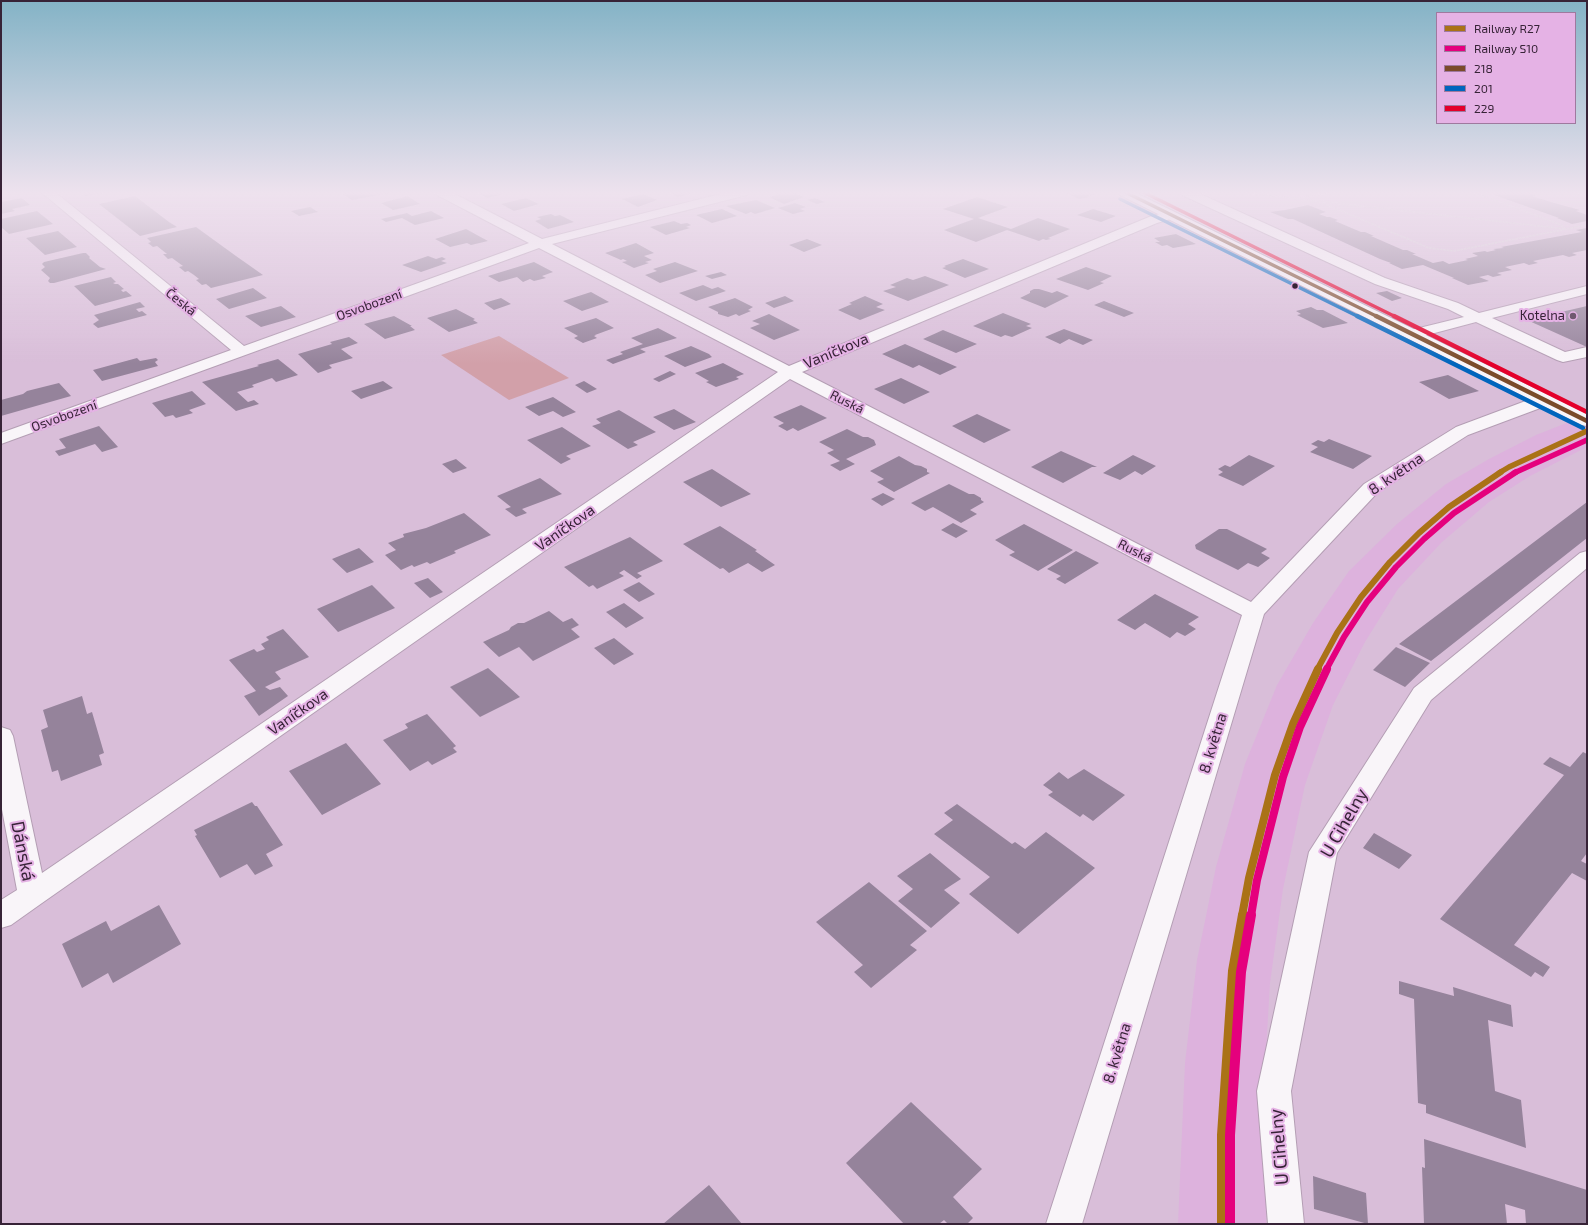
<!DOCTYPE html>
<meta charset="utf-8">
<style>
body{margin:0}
#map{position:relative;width:1588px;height:1225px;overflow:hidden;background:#d9bed9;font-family:"Exo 2",sans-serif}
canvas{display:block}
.frame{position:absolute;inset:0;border:2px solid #372337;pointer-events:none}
.legend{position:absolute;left:1436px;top:12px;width:140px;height:112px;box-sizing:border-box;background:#e5b2e5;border:1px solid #9f799f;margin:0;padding:5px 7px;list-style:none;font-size:12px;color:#372337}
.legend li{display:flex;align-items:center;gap:8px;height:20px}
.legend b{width:20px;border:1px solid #9f799f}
</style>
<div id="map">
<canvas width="1588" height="1225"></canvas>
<div class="frame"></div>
<ul class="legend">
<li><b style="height:5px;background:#aa7216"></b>Railway R27</li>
<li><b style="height:5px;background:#e5007d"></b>Railway S10</li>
<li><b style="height:5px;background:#7a4b2a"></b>218</li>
<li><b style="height:5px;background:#0065bd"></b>201</li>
<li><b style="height:5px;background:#e4002b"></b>229</li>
</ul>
</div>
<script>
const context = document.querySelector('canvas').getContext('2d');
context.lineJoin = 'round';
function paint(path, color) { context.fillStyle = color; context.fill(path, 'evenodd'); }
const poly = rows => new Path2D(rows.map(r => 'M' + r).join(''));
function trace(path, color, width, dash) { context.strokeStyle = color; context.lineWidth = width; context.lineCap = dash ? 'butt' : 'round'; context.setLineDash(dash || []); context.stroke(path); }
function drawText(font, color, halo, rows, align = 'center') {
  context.font = font + ' "Exo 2",sans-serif'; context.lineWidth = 4; context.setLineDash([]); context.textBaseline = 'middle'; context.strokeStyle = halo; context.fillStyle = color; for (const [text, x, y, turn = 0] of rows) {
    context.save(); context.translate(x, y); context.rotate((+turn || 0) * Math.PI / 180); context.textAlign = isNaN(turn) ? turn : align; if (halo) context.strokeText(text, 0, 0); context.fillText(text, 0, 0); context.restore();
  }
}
const built = poly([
 [1587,415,1587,447,1530,476,1489,502,1442,542,1398,589,1365,642,1333,705,1305,785,1283,889,1270,983,1264,1085,1266,1224,1178,1224,1185,1063,1197,960,1216,867,1245,764,1277,685,1313,623,1349,571,1397,524,1446,484,1489,459,1536,435]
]);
const green = poly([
 [499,336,569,378,509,400,441,355]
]);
const building = poly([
 [80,192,104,192,105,193,85,196],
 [350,192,390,192,390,193,352,200,342,194],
 [476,192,507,192,507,193,487,198],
 [668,192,695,192,695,193,678,197],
 [786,192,792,192,804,197,784,204,769,197,776,195,776,193],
 [1064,192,1095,192,1098,194,1087,196,1090,197,1079,199],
 [1486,192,1529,192,1536,195,1532,196,1551,202,1580,210,1576,211,1587,215,1587,221,1572,224,1557,218,1559,218],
 [643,194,657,200,638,207,622,199],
 [135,196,169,222,177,227,140,236,99,204],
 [408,196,420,204,393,210,381,203],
 [977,197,1008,207,978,218,1011,229,1038,218,1070,229,1048,238,1051,239,1046,240,1043,239,1039,241,1007,230,976,242,944,230,974,219,943,209],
 [22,198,30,205,12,209,15,211,1,214,1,202],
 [526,198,539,204,514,211,501,204],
 [815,198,825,202,817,204,807,200],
 [756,200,775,208,755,214,751,212,746,214,726,206],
 [795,203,806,207,800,209,805,211,793,214,778,208],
 [1308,205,1326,212,1319,214,1327,217,1330,217,1338,220,1335,221,1361,232,1365,232,1374,236,1371,236,1403,250,1407,250,1416,254,1412,254,1433,263,1443,261,1449,264,1468,260,1465,259,1478,256,1472,253,1485,251,1487,252,1496,250,1493,249,1504,248,1501,247,1582,232,1576,230,1587,228,1587,250,1572,253,1577,255,1569,257,1563,255,1533,261,1538,263,1529,265,1524,263,1505,267,1512,270,1497,273,1502,275,1493,277,1488,275,1479,277,1489,281,1468,285,1452,278,1454,278,1423,265,1402,269,1389,263,1391,263,1380,259,1293,219,1288,219,1270,212,1285,210],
 [310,207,318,212,299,216,291,211],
 [722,209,737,216,712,223,696,215],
 [1093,209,1116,216,1101,222,1077,215],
 [37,211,53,224,9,234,1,227,1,219],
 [431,211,444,218,415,225,402,218,386,222,381,219,407,213,412,216],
 [551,214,555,216,560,215,574,222,548,229,535,221,541,219,537,217],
 [674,221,681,224,687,223,691,225,686,227,690,228,666,235,650,227],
 [196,227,236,256,263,275,211,288,206,284,202,285,196,280,199,279,194,275,188,271,185,272,179,267,183,266,172,258,168,259,163,254,167,254,157,246,153,247,148,243,151,242,147,238],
 [466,229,488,241,471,245,467,243,450,247,435,239],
 [58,231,77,247,45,255,26,238],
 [1176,234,1196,244,1173,248,1167,245,1162,246,1155,242,1160,242,1154,238],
 [807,239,822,245,804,252,789,245],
 [636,243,654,253,644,256,652,260,645,262,649,263,634,268,622,262,627,261,623,259,621,260,605,253],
 [83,253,86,253,90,257,89,258,100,267,106,269,54,283,50,283,48,281,50,278,41,270,45,267,42,264,44,262],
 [428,256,436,259,442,257,446,259,441,261,447,263,421,272,402,265],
 [963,259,989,269,965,278,942,268,946,267,944,266],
 [534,262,553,272,542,276,546,278,534,281,530,279,523,282,517,277,499,282,488,276],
 [675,262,698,271,660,283,645,275,657,271,653,269],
 [1086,267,1112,276,1100,282,1104,283,1088,290,1056,279],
 [721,272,727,275,712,279,705,276],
 [925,276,949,285,908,301,883,291,896,287,890,285,907,278,913,280],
 [111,277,116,282,113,283,115,284,118,284,124,289,121,290,123,292,126,291,132,296,95,306,74,286],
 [703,285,712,289,718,287,726,291,696,301,679,293],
 [253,288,267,298,229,309,216,299],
 [1034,289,1039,289,1052,293,1057,291,1069,296,1045,308,1020,298,1030,293,1030,291],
 [1387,291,1402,298,1392,301,1376,293],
 [591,292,609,302,582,311,563,301],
 [785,296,794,301,774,308,765,303],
 [865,296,883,304,876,307,885,310,860,320,838,310,852,304,849,303],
 [501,298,511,304,494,310,484,303],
 [735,298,753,307,748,310,751,311,739,316,736,314,728,317,718,314,718,312,708,307],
 [1104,301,1134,313,1124,317,1094,305],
 [140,302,145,307,136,309,139,312,142,311,147,315,98,328,93,324,99,320,94,315],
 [281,306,296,317,261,327,245,316],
 [1587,306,1587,347,1527,320],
 [1311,307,1317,310,1323,310,1348,323,1323,328,1297,315,1301,314,1296,311],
 [456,309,475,319,473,320,478,323,449,332,427,318],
 [1003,313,1031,324,1026,326,1032,328,1012,337,1005,335,1001,337,973,326],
 [769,314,800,330,774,340,750,328,760,324,752,321],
 [394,316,412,326,410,326,415,330,385,339,364,324],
 [596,318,614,328,595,335,596,335,594,336,597,338,583,343,574,338,578,336,564,328],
 [658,328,677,338,640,349,646,352,613,364,606,360,623,354,620,352,643,344,631,338],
 [1064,329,1093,340,1083,345,1069,339,1060,344,1045,337],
 [943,330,977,344,956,353,923,339],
 [349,337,358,343,341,349,353,358,329,365,332,368,318,373,298,354,332,344,330,342],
 [905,344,957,367,940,375,919,365,913,368,882,354],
 [691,346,709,354,712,357,685,367,664,356],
 [137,358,140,361,156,358,158,360,155,362,158,366,102,381,93,370],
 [278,359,298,375,276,382,272,378,252,385,254,387,237,392,248,402,254,400,259,404,236,411,202,382,259,366,257,365],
 [723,363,744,374,736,377,739,379,716,387,706,382,709,381,695,373],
 [670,371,676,374,659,382,653,379],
 [1448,375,1479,391,1449,399,1419,382],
 [901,378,930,392,904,404,874,389],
 [383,381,393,388,361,399,351,391],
 [584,381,597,389,587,393,575,385],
 [59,383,71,396,1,416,1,400,23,394,27,391],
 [192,391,206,404,189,410,193,413,176,418,173,415,165,417,152,403],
 [553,397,576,412,563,417,553,411,539,416,525,407],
 [801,405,827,418,798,431,793,428,787,431,778,426,784,423,773,417],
 [674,409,696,422,674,430,653,417],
 [619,410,656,432,633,442,638,445,628,449,592,426,601,423,596,419],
 [977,414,1011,430,984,443,952,426],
 [99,426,118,447,102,452,95,444,59,456,55,451,66,448,59,439],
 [562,427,591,446,566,456,571,459,561,464,527,440],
 [847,429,863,437,868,437,874,440,876,445,846,459,855,464,840,471,830,465,840,461,827,453,834,450,819,442],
 [1329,439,1372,456,1353,469,1310,452,1318,447,1311,444,1318,440,1324,442],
 [1061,451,1097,467,1092,467,1063,483,1031,467],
 [1133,455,1156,466,1142,475,1135,471,1120,480,1103,473],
 [1249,455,1275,466,1243,486,1218,475,1223,472,1218,469,1225,465,1230,467],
 [899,456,915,465,921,466,927,469,927,472,930,473,894,492,877,482,884,479,870,471],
 [456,459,467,468,453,473,442,464],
 [712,469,751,494,721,507,683,482],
 [540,478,562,494,522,509,527,513,516,517,505,509,511,507,497,496],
 [949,484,969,494,974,494,981,498,981,500,984,502,970,510,977,514,961,523,933,507,925,511,911,503],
 [883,493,895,499,882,506,871,499],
 [1587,502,1587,538,1440,654,1431,661,1399,644],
 [464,513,491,535,454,551,456,553,430,564,427,562,414,567,412,565,401,570,385,555,396,550,388,543,404,537,403,534,426,528],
 [953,523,968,531,956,538,941,530],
 [1024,524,1073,550,1038,571,1009,555,1015,552,995,540],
 [720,526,757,550,755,551,775,565,762,572,748,563,729,573,723,568,720,569,683,544],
 [1219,529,1227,529,1267,549,1261,553,1270,558,1258,567,1248,563,1238,570,1196,549,1195,545],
 [630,537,663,561,637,573,642,576,637,579,624,570,619,573,624,576,597,589,593,585,589,587,564,567],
 [359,548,374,562,347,573,332,559],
 [1076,551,1099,563,1065,584,1056,579,1061,576,1047,569],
 [428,578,443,592,430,598,414,583],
 [639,582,655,594,639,602,623,590],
 [372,585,395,608,338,632,317,609],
 [1155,594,1199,617,1188,624,1196,629,1185,636,1177,632,1170,638,1145,623,1135,630,1117,620],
 [624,603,644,618,626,628,606,612],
 [549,611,563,622,572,618,579,625,571,629,580,637,533,661,519,647,499,657,483,642,509,630,511,627,518,623,524,623],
 [283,629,309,657,275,672,281,679,265,687,270,690,280,687,288,696,259,716,244,696,256,691,229,660,254,649,257,652,265,649,261,644,269,640,266,637],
 [614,638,634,654,614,665,594,648],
 [1396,647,1430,663,1405,687,1373,670],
 [488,668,520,697,480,717,450,687],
 [82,696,87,714,92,712,104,753,99,755,102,765,61,781,58,770,52,772,41,730,48,727,43,710],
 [427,714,456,746,453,748,457,752,432,765,428,761,410,771,383,740,408,728,405,724],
 [346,743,381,784,322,815,289,771],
 [1583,752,1587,754,1587,853,1581,861,1587,864,1587,881,1572,873,1514,945,1550,967,1543,977,1535,972,1531,977,1440,919,1564,775,1543,764,1550,757,1570,767],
 [1084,769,1125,795,1093,821,1083,814,1080,817,1048,795,1053,792,1043,785,1059,772,1068,779],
 [252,802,255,806,257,806,283,845,266,854,273,866,255,875,247,864,220,878,195,836,197,835,194,830],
 [957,804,1012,844,1015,842,1025,849,1046,832,1095,868,1018,934,969,894,990,877,934,834,953,820,944,813],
 [1374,833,1412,855,1399,869,1363,848],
 [930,853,961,879,944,890,960,903,931,928,898,901,913,889,897,876],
 [869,882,927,931,910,945,917,950,871,988,854,972,863,965,816,922],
 [159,905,181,944,113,983,108,973,82,988,62,944,106,921,111,931],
 [1399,981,1454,996,1453,987,1511,1005,1513,1027,1488,1020,1495,1091,1521,1100,1526,1148,1426,1113,1426,1105,1418,1103,1414,999,1399,994],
 [911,1102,982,1169,953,1197,973,1218,967,1224,948,1224,944,1220,939,1224,904,1224,846,1163],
 [1424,1139,1587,1190,1587,1224,1526,1224,1525,1210,1505,1204,1507,1224,1424,1224,1422,1167,1425,1168],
 [1313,1176,1366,1193,1368,1224,1314,1209],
 [709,1185,742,1224,663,1224]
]);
const path = poly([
 [1473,192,1559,224,1566,229],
 [1577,192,1587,196],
 [1245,193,1566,229],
 [1299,198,1332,192],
 [1323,203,1429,248,1454,251,1587,225]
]);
const minor = poly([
 [41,192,55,192,244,346,529,243,437,195,435,192,451,192,542,239,728,192,749,192,747,195,552,244,789,366,1149,217,1170,211,1174,212,1176,215,1174,218,1157,223,802,372,1251,602,1364,484,1456,427,1539,396,1545,395,1551,396,1553,400,1551,404,1468,435,1378,492,1264,614,1082,1224,1046,1224,1242,615,790,379,42,903,11,925,1,928,1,900,17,890,1,804,1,727,10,730,13,736,42,873,778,372,539,248,1,444,1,433,231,350,41,192],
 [1180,192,1196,192,1385,278,1458,303,1479,313,1587,286,1587,294,1492,318,1565,352,1587,347,1587,357,1563,362,1557,360,1476,322,1412,339,1407,337,1404,334,1407,331,1464,317,1448,309,1375,284,1182,195,1180,192],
 [1587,551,1587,568,1431,700,1337,853,1291,1091,1304,1224,1268,1224,1257,1091,1309,852,1414,688,1580,553,1587,551]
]);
const major = poly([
 [1118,192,1134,192,1587,414,1587,426,1581,425,1120,195,1118,192]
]);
const bus1Far1 = poly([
 [1125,192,1378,317]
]);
const bus1 = poly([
 [1376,316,1587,421]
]);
const bus2Far1 = poly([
 [1120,199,1359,317]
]);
const bus2 = poly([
 [1357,316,1583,428]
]);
const bus3Far1 = poly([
 [1143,192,1396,317]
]);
const bus3 = poly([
 [1394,316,1587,412]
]);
const rail1Far3 = poly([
 [1499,473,1509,467,1587,431]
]);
const rail1Far2 = poly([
 [1317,670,1337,633,1361,597,1390,562,1419,533,1449,507,1501,472]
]);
const rail1Far1 = poly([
 [1242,916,1249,878,1275,775,1293,724,1318,669]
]);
const rail1 = poly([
 [1222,1224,1222,1135,1233,971,1243,915]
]);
const rail2Far3 = poly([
 [1514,473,1587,440]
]);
const rail2Far2 = poly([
 [1326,670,1344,637,1367,602,1396,567,1424,539,1454,513,1516,472]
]);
const rail2Far1 = poly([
 [1251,916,1257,880,1283,777,1300,727,1327,669]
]);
const rail2 = poly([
 [1230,1224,1230,1135,1241,972,1251,915]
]);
const markers = [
 [1295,286,3.5,"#372337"],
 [1573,316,4,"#705970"]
];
const farStreetnames = [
 ["Česká",181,302,39],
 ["Osvobození",369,305,-20],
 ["Ruská",847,402,27],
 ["Osvobození",64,416,-20],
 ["Ruská",1135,551,27]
];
const farPoinames = [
 ["Kotelna",1565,316]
];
const streetNames = [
 ["Vaníčkova",836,351,-23],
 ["8. května",1396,474,-34],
 ["Vaníčkova",565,528,-35],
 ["Vaníčkova",298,712,-35],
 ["8. května",1213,743,-73],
 ["8. května",1117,1053,-73]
];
const nearStreetnames = [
 ["U Cihelny",1344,823,-60],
 ["Dánská",23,851,79],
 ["U Cihelny",1279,1147,-95]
];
paint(built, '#ddb2dd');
paint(green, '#d2a0a9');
paint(building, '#95839b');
trace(minor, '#b49eb4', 2);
trace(major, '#b49eb4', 2);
trace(path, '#d7ced7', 1.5, [2.5, 1]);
paint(minor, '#f9f5f9');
paint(major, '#f9f5f9');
trace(bus1Far1, '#7a4b2a', 3.5);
trace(bus1, '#7a4b2a', 4.5);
trace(bus2Far1, '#0065bd', 3.5);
trace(bus2, '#0065bd', 4.5);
trace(bus3Far1, '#e4002b', 3.5);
trace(bus3, '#e4002b', 4.5);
trace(rail1Far3, '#aa7216', 5.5);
trace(rail1Far2, '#aa7216', 6);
trace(rail1Far1, '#aa7216', 8);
trace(rail1, '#aa7216', 10);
trace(rail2Far3, '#e5007d', 5.5);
trace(rail2Far2, '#e5007d', 6);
trace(rail2Far1, '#e5007d', 8);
trace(rail2, '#e5007d', 10);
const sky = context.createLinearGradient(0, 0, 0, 364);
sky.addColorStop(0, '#84b3c6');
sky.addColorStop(0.53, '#eee2ee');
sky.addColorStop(1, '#eee2ee00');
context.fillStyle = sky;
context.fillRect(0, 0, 1588, 364);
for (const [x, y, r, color] of markers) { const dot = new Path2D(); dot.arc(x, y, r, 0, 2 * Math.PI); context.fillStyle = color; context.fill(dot); trace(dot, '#e5b2e5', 1.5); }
drawText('13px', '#372337', '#e5b2e5', farStreetnames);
drawText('13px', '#372337', '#e5b2e5', farPoinames, 'right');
drawText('15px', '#372337', '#e5b2e5', streetNames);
drawText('18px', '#372337', '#e5b2e5', nearStreetnames);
</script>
